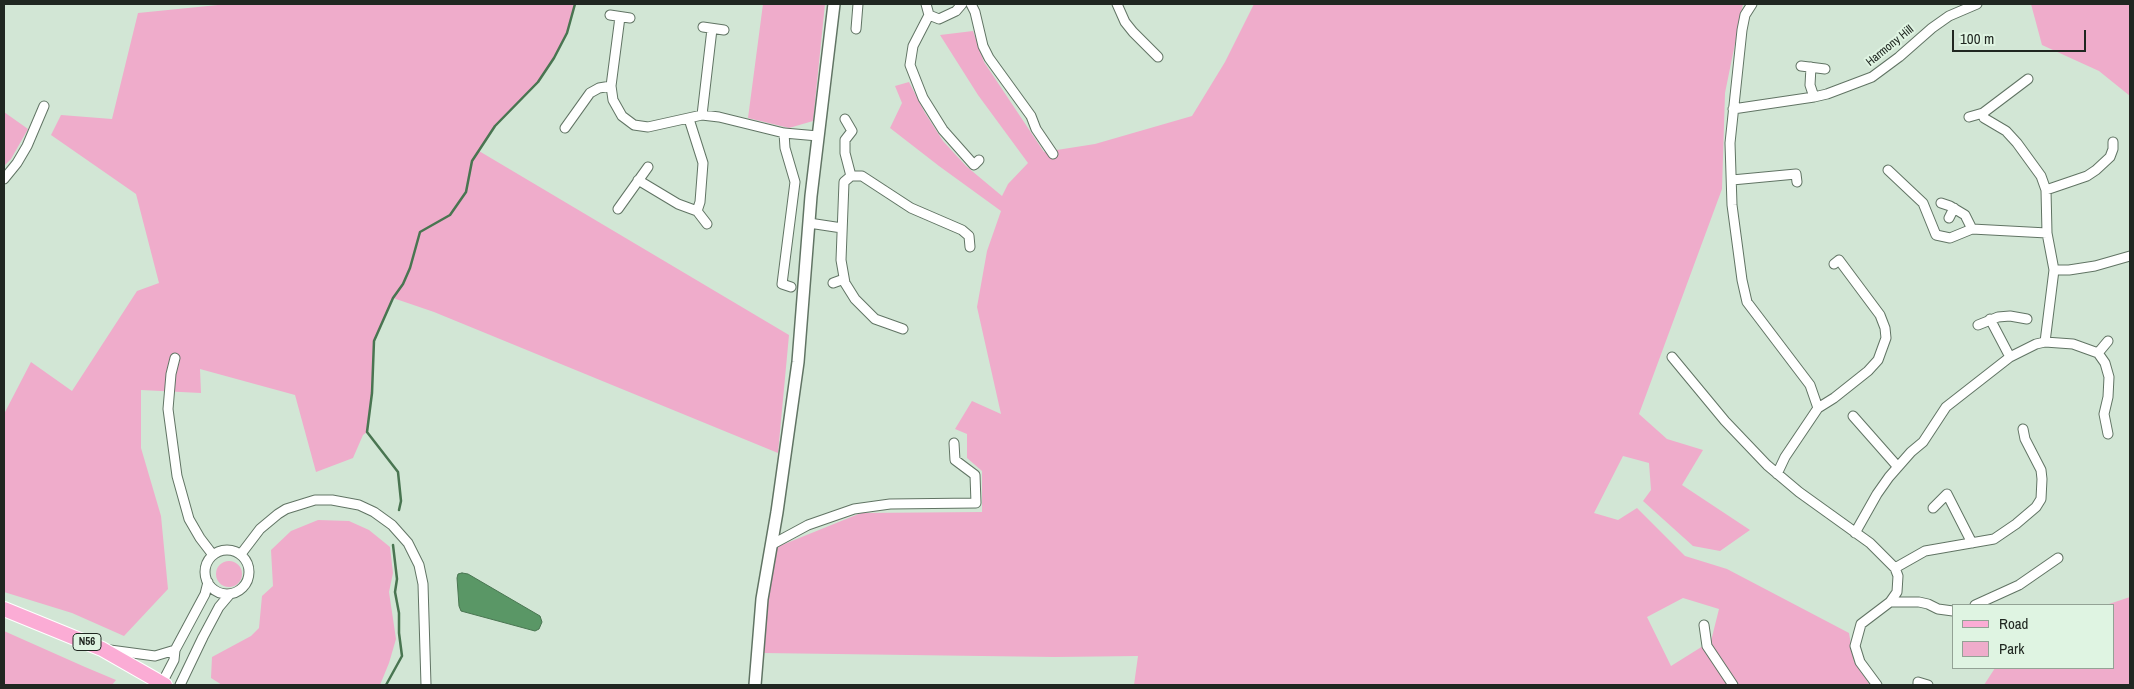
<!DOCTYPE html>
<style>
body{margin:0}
#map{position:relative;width:2134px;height:689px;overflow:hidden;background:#d2e6d5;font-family:"Archivo Narrow",sans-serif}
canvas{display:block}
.frame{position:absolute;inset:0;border:5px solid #202721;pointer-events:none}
.legend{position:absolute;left:1952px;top:604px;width:162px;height:65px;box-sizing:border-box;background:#dff4e2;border:1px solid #93a295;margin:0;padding:6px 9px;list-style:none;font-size:15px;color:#202721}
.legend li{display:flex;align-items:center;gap:10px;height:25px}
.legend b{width:25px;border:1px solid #93a295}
.scale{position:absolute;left:1952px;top:30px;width:134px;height:22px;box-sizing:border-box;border:2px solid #202721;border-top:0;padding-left:6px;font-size:15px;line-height:18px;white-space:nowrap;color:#202721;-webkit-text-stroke:4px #dff4e2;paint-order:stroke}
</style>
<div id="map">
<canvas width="2134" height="689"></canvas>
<div class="frame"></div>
<ul class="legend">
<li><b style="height:6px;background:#fbacd5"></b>Road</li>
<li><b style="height:14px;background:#efaccb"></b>Park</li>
</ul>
<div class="scale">100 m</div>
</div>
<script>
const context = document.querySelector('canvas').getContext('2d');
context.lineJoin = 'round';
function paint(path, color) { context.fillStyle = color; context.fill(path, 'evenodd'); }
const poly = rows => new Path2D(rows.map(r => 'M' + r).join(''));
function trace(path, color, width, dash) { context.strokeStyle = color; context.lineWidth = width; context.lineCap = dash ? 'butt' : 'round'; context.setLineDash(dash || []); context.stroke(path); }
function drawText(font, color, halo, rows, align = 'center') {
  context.font = font + ' "Archivo Narrow",sans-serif'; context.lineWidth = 4; context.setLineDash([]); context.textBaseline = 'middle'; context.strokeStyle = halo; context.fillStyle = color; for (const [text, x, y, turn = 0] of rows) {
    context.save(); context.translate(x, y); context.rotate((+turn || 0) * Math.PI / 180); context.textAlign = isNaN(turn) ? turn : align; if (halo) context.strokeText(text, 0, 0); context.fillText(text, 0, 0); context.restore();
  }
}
const green = poly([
 [228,4,575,4,567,33,554,58,538,82,495,126,479,151,789,335,778,453,434,312,393,298,374,341,372,393,367,432,363,435,353,458,316,472,295,395,200,369,201,393,141,390,141,448,161,516,168,589,124,636,72,613,4,592,4,414,31,362,72,391,137,291,159,283,136,194,51,135,61,115,112,119,138,13],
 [763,4,825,4,813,121,789,128,748,118],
 [1254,4,1743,4,1725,93,1722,189,1639,414,1667,439,1703,450,1682,485,1750,530,1720,551,1693,546,1643,501,1651,490,1649,463,1623,456,1594,513,1618,520,1637,508,1685,556,1727,569,1849,633,1854,662,1870,685,1134,685,1138,656,1055,657,763,653,766,612,777,547,861,513,982,512,982,471,967,458,967,434,955,429,972,401,1001,414,977,307,987,251,1001,211,939,166,890,128,902,103,895,86,909,82,925,113,943,141,966,166,1002,196,1008,184,1028,163,978,95,940,35,973,31,984,62,1044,152,1095,144,1192,116,1225,62],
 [1683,598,1719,609,1711,641,1671,666,1647,617],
 [2031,4,2130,4,2130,96,2099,71,2042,45],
 [4,112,28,129,11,159,4,166],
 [318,520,349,521,369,530,390,547,393,573,389,592,396,639,389,663,380,685,222,685,211,678,212,657,251,636,259,628,262,596,273,586,271,550,291,531],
 '216 574a13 13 0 1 1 26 0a13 13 0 1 1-26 0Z',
 [2130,597,2130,685,1984,685,1995,668,2113,668,2113,605,2106,605],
 [4,631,85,667,116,680,112,685,4,685]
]);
const water = poly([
 [462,573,468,574,540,616,542,622,539,629,535,631,461,611,459,606,457,578,458,574,462,573]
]);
const stream = poly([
 [399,510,401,501,398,472,367,432,372,393,374,341,393,298,403,284,410,268,420,232,450,215,466,192,472,161,495,126,538,82,554,58,567,33,575,4],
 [386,685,402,656,399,633,399,613,395,592,397,579,393,545]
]);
const minor = poly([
 [926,4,929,15,939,19,956,11,962,4],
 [971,4,975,12,983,46,989,58,1031,116,1036,129,1053,154],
 [1117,4,1125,22,1133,32,1158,57],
 [1752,4,1745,15,1742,30,1730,143,1732,205,1742,280,1747,302,1810,385,1818,408,1834,398,1868,371,1878,360,1886,338,1885,328,1880,315,1839,260,1834,264],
 [610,15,630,18],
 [929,15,913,46,910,65,923,98,943,130,974,165,979,160],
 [620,17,611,86,613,100,622,116,634,125,648,127,702,115,719,117,784,133,818,136],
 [703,27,724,30],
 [856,29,858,4],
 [1801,66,1825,69],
 [1814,97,1827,94,1872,77,1899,57,1932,28,1949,16,1977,4],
 [1733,109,1814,97,1810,85,1811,67],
 [1983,113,1984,118,2006,131,2017,143,2041,176,2046,190,2087,176,2096,170,2110,157,2113,149,2113,142],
 [702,115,712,29],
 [1969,117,1983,113,2028,79],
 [689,119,703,163,700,202,697,211],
 [845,119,852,131,845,140,845,153,851,176],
 [565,128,590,93,599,88,611,86],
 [784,133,785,148,795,182,782,284,791,287],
 [1888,170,1923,203,1936,235,1950,238,1972,229,2047,233,2046,190],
 [4,179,17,163,27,146,44,106],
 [638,180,678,204,697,211,707,224],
 [1732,180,1796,174,1797,182],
 [1941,203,1950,206,1965,215,1972,229],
 [618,209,648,167],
 [1949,218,1954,208],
 [809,223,842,228],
 [2047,233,2054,270,2069,270,2095,266,2130,256],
 [833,283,844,279],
 [1990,319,2010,357],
 [1978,325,1998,317,2010,316,2027,319],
 [903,329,875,319,855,299,845,283,841,260,844,182,851,176,862,176,911,208,962,230,969,236,970,247],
 [2045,342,2073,344,2098,353,2105,363,2109,377,2108,397,2104,414,2108,434],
 [2098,353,2108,341],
 [1672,357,1725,421,1767,465,1799,492,1870,543,1895,568,1898,576,1897,592,1890,602,1919,602,1928,604,1938,609,1953,611],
 [175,358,171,374,168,409,177,476,189,519,200,538,213,555],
 [1853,416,1898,467],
 [1777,474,1785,457,1818,408],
 [1933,508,1947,494,1972,543],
 [1855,533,1877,494,1889,477,1911,452,1923,442,1946,407,2010,357,2036,344,2045,342,2054,270],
 [771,545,808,525,854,509,890,504,976,503,975,475,955,460,954,443],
 '205 572a22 22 0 1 1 44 0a22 22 0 1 1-44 0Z',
 [241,554,260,529,278,514,286,509,315,500,332,500,359,505,374,512,392,525,408,543,419,565,423,584,426,685],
 [1895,568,1925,551,1994,539,2016,524,2036,507,2041,499,2042,479,2041,470,2025,439,2023,429],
 [1975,605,2019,585,2058,558],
 [1704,625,1707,646,1733,685],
 [110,650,155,656,175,650],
 [162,683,174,660,175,650,205,594,208,582],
 [180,685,203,637,219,607,230,594],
 [1877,685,1860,662,1855,646,1861,624,1890,602],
 [1918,685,1918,682,1928,685]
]);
const tertiary = poly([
 [755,685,762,599,777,512,798,362,811,196,834,4]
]);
const primary = poly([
 [4,609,102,649,165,685]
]);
const shields = [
 [87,642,28]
];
const shieldNames = [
 ["N56",87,642]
];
const streetNames = [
 ["Harmony Hill",1890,46,-39]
];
paint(green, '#efaccb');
paint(water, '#5a9766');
trace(water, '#497551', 1);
trace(stream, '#497551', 2.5);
trace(minor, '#617464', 11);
trace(tertiary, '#617464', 14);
trace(primary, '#fff', 16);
trace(minor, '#fff', 9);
trace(tertiary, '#fff', 11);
trace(primary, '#fbacd5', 14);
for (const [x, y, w] of shields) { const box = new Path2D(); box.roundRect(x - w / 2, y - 8.5, w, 17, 4); context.fillStyle = '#dff4e2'; context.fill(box); trace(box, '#202721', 1); }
drawText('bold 11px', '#202721', null, shieldNames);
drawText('12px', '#202721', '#dff4e2', streetNames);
</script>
